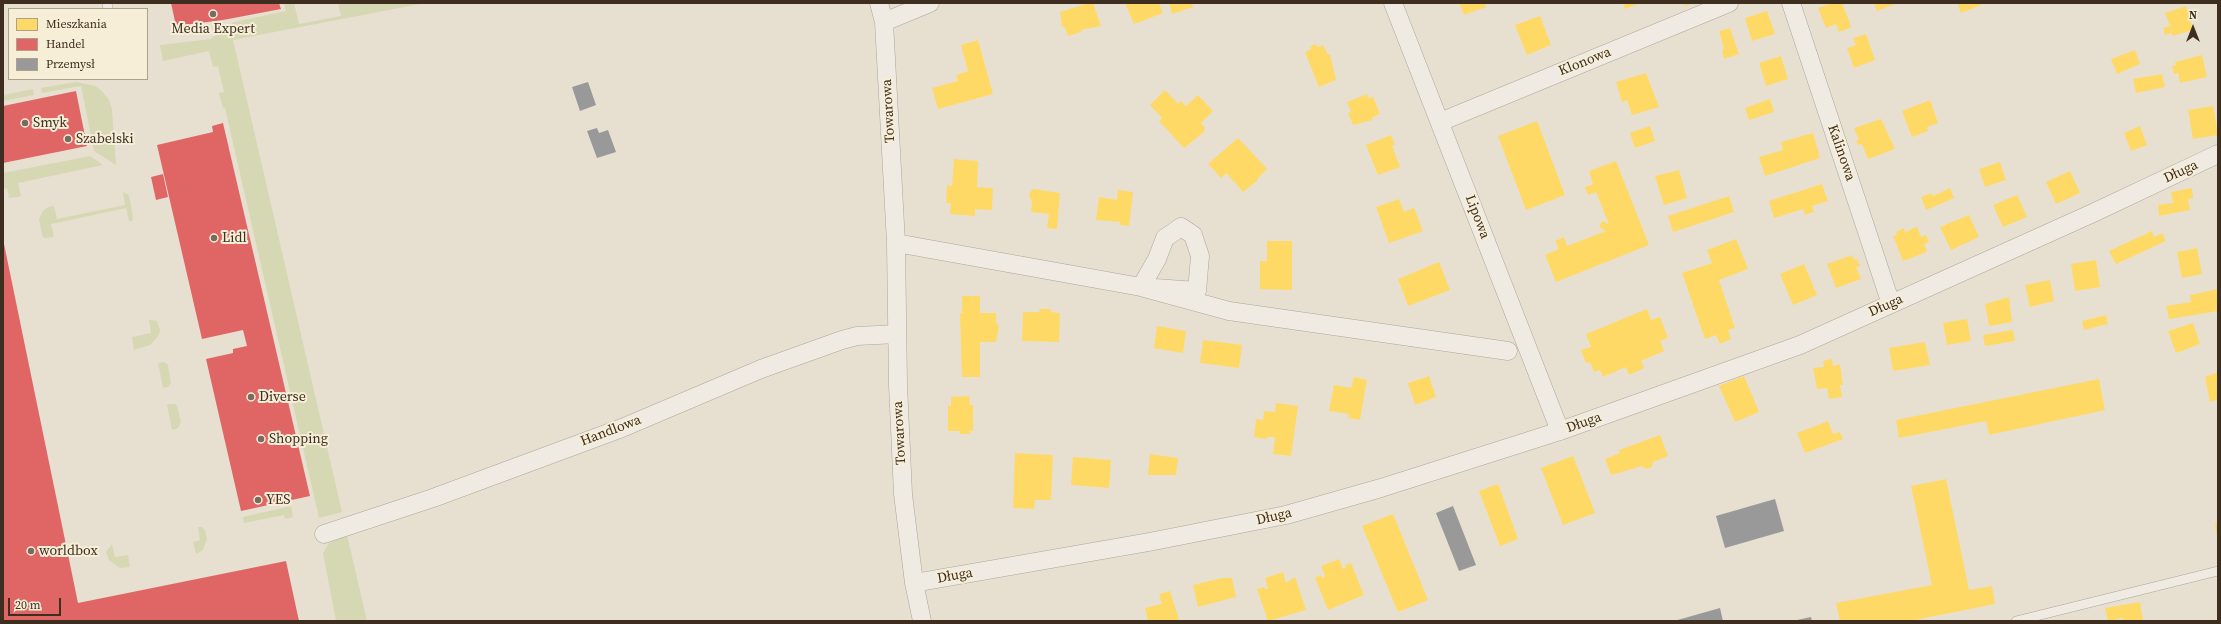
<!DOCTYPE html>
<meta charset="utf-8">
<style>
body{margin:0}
#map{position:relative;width:2221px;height:624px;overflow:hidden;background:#e7e0d1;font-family:"Source Serif 4",serif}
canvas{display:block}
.frame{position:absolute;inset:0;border:4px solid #3d2e20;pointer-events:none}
.legend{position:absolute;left:8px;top:8px;width:140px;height:72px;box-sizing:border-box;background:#f7eed8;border:1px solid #ada18e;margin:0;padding:5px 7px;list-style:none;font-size:12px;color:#3d2e20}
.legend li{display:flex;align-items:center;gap:8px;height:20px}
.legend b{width:20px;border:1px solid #ada18e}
.north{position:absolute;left:2173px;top:8px;width:40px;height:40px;-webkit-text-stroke:3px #f7eed8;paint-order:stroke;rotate:0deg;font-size:11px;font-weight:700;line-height:16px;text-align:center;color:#3d2e20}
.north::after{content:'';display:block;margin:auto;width:14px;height:18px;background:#3d2e20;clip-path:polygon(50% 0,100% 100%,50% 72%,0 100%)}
.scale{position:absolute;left:8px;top:598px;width:53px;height:18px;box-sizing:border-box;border:2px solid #3d2e20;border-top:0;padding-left:5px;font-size:12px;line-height:14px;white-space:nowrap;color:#3d2e20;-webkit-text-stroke:3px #f7eed8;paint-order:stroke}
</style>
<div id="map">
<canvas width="2221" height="624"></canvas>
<div class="frame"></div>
<ul class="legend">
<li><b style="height:11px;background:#ffd966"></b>Mieszkania</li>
<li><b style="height:11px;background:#e06666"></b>Handel</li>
<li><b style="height:11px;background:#999"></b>Przemysł</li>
</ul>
<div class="north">N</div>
<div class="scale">20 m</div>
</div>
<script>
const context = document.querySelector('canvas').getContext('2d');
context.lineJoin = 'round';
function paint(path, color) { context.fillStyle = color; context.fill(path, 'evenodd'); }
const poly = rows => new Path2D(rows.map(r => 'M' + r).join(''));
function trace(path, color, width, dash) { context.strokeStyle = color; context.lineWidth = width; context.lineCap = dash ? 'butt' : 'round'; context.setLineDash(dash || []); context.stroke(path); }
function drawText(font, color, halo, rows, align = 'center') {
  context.font = font + ' "Source Serif 4",serif'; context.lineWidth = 4; context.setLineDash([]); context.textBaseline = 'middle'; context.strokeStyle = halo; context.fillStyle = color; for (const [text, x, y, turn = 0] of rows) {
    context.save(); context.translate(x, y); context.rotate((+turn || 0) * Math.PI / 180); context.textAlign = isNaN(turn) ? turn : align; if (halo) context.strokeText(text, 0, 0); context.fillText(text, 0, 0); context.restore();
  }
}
const green = poly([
 [284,3,294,3,299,24,341,16,338,3,425,3,233,40,342,512,319,518,225,108,223,108,219,93,224,92,218,66,213,67,209,51,163,61,160,45,211,39,234,22,286,11],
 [76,82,95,86,101,90,109,100,112,109,116,165,94,151,81,86,42,93,41,88],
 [33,89,34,95,3,101,3,95],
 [90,156,103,165,18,183,21,196,17,197,9,198,7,188,3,189,3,173],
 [123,192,129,195,133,217,132,221,129,221,126,208,51,224,54,237,44,238,42,235,39,219,43,211,48,207,54,206,57,219,125,205],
 [149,320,157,321,160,330,159,335,150,345,134,350,132,337,151,333],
 [164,362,168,365,171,383,168,387,163,388,158,363],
 [167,404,175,404,177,406,181,422,178,428,172,430],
 [291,506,293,517,285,519,284,515,244,523,243,517],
 [198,527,202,527,205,530,207,539,203,550,196,554,193,542,200,540],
 [347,535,367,621,336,621,323,553,329,543],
 [112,544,115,557,128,555,130,567,120,568,109,560,106,552]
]);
const homes = poly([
 [1089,3,1093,3,1101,26,1081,30,1081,32,1068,36,1065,28,1062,26,1060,12],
 [1125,3,1159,3,1163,13,1134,24],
 [1169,3,1192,3,1193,7,1172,14],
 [1459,3,1485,3,1486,7,1464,15],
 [1623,3,1640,3,1625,9],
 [1683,3,1693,3,1685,6],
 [1832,3,1842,3,1851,26,1850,28,1839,32,1836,24,1826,28,1818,8],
 [1874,3,1898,3,1877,11],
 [1957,3,1980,3,1981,5,1961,13],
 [2186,6,2193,30,2172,36,2172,33,2165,35,2163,28,2170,26,2165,13],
 [1767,11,1775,34,1752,41,1745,18],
 [1540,16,1551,45,1527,55,1515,25],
 [1730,28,1739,54,1724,59,1722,50,1724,49,1719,31],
 [1866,34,1875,60,1854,68,1847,48,1856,45,1853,38],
 [978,40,993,94,938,109,932,88,958,81,956,75,968,71,961,45],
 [1315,44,1318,47,1323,45,1328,55,1330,54,1336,80,1319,87,1305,52,1310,50,1311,46],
 [2135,50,2140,64,2117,74,2111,59],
 [2202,55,2207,77,2180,83,2178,73,2174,74,2172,66,2176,65,2175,62],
 [1781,56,1788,79,1766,86,1759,63],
 [1646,73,1659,107,1632,115,1627,100,1622,102,1616,82],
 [2162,74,2165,87,2136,93,2133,79],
 [1165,90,1178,104,1181,101,1186,106,1198,95,1213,111,1201,123,1205,128,1204,132,1184,148,1159,121,1162,118,1150,105],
 [1367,94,1368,98,1373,97,1380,114,1373,117,1372,120,1353,125,1348,113,1351,112,1347,102],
 [1770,99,1774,112,1749,120,1745,108],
 [1930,100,1938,123,1927,127,1928,131,1912,137,1902,111],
 [2213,106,2218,135,2193,139,2188,110],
 [1881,119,1895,149,1868,159,1862,144,1858,145,1856,141,1859,140,1854,128],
 [1537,121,1565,195,1526,210,1498,136],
 [1650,126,1655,141,1635,148,1630,133],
 [2140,126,2147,145,2131,151,2124,133],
 [1813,133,1820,158,1765,176,1759,157,1783,150,1781,142],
 [1391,135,1395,145,1392,146,1400,167,1378,175,1366,145],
 [1238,138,1267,169,1257,179,1258,180,1243,192,1226,173,1221,178,1208,164],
 [954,159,978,161,977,187,993,188,992,210,975,209,975,216,950,214,951,203,946,203,947,185,952,186],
 [1616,161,1649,245,1556,282,1545,255,1559,249,1555,241,1564,237,1567,246,1606,231,1599,227,1602,221,1609,224,1596,192,1588,195,1585,187,1593,184,1589,171],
 [2000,162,2006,180,1985,187,1979,169],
 [1679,170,1687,198,1664,205,1655,176],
 [2070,171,2080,193,2056,204,2046,182],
 [1822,184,1828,201,1812,206,1814,212,1805,215,1803,209,1774,218,1769,201],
 [1950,188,1954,198,1926,210,1921,197,1932,193,1933,196],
 [2192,188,2193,198,2188,199,2190,210,2159,216,2158,205,2173,203,2171,192],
 [1033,189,1060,193,1057,229,1047,228,1049,214,1031,212,1032,201,1029,197,1030,192],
 [1118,190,1133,192,1129,226,1120,225,1120,222,1096,220,1099,197,1117,200],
 [2017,195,2027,217,2003,227,1993,205],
 [1729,196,1734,212,1673,232,1668,216],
 [1399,199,1404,212,1414,208,1423,231,1389,243,1376,207],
 [1969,215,1979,237,1951,250,1940,227],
 [1917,227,1921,237,1926,235,1929,242,1924,244,1927,252,1903,261,1893,236,1897,235,1896,232,1904,228,1905,232],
 [2152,231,2154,237,2162,233,2166,241,2116,264,2109,251],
 [1736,239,1748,269,1719,280,1735,328,1728,330,1731,339,1720,344,1716,335,1705,339,1682,273,1712,263,1707,250],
 [1267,241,1292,241,1292,290,1260,289,1260,261,1267,261],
 [2197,248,2202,274,2182,278,2177,252],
 [1852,255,1854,260,1857,259,1860,266,1856,267,1861,279,1836,288,1827,264],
 [2096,260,2100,287,2075,291,2071,264],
 [1439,262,1450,290,1408,306,1398,279],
 [1804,264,1817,295,1793,305,1780,274],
 [2050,280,2054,301,2030,307,2025,285],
 [2218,289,2218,311,2169,319,2166,306,2191,302,2190,295],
 [962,296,980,296,980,313,996,313,996,323,999,326,996,342,980,342,980,377,962,377,960,313,962,313],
 [2009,297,2012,322,1989,326,1985,304],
 [1040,309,1051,309,1051,312,1060,313,1059,342,1022,341,1023,312,1039,312],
 [1647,309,1651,320,1660,317,1668,338,1660,341,1664,351,1641,361,1644,368,1629,375,1626,367,1603,377,1600,370,1594,372,1590,362,1586,363,1581,350,1591,347,1586,334],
 [2106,315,2108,324,2084,330,2082,321],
 [1967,319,1971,341,1947,345,1943,323],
 [2193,323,2200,344,2176,353,2168,331],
 [1157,326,1186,331,1183,353,1154,348],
 [2013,330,2015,341,1985,346,1983,335],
 [1203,340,1242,345,1239,368,1200,363],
 [1925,342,1930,365,1893,371,1889,348],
 [1832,359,1833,366,1840,364,1843,385,1840,385,1842,397,1829,399,1827,388,1817,389,1813,368,1824,367,1823,361],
 [2218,372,2218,400,2210,402,2205,377],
 [1429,376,1436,397,1415,405,1408,383],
 [1744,376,1759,412,1735,422,1719,386],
 [1354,377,1367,380,1360,420,1348,418,1349,414,1329,411,1334,385,1351,388],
 [2099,379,2105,410,1989,435,1986,421,1899,438,1896,420],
 [969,396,970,405,973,405,973,431,969,431,970,434,960,434,960,431,948,431,948,406,951,406,951,397],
 [1276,403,1298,406,1291,456,1273,454,1275,437,1267,437,1267,439,1254,437,1256,419,1263,420,1264,411,1275,412],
 [1828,421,1833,434,1840,432,1843,439,1805,453,1797,433],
 [1660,435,1668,456,1653,462,1652,467,1646,469,1642,466,1611,475,1605,459,1620,453,1619,450],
 [1015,453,1053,455,1051,500,1035,500,1034,509,1013,508],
 [1150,454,1178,458,1176,475,1148,475],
 [1573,456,1595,513,1563,525,1541,468],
 [1073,457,1111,460,1109,488,1071,485],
 [1946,479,1969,590,1992,586,1995,604,1910,621,1840,621,1836,603,1932,585,1911,486],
 [1498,484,1518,539,1500,546,1479,491],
 [1393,514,1428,600,1398,612,1362,526],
 [2218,522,2218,537,2217,538,2215,523],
 [1339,559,1343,569,1346,568,1345,565,1351,563,1364,595,1328,610,1315,578,1321,575,1322,578,1325,576,1321,566],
 [1283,572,1286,583,1295,577,1306,610,1268,621,1257,589,1264,587,1265,589,1268,589,1265,578],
 [1222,578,1232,578,1236,597,1198,607,1193,585],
 [1170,591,1179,620,1148,621,1145,608,1162,604,1159,594],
 [2140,602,2143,621,2123,621,2123,618,2108,621,2105,608]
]);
const shops = poly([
 [171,3,279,3,281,9,223,20,176,26],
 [76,91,87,146,3,163,3,106],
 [223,123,310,496,241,511,206,359,233,353,233,349,247,346,243,330,202,339,157,145,213,132,212,126],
 [163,174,168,197,156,200,151,177],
 [3,239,78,603,286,561,299,621,3,621]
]);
const industry = poly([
 [588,82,596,105,580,111,572,87],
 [597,128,599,133,608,130,616,152,597,158,587,131],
 [1775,499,1784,531,1725,548,1716,516],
 [1453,506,1476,565,1459,571,1436,513],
 [1720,608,1723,621,1674,621],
 [1811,617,1812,621,1797,621,1797,620]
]);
const service = poly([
 [107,3,108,9],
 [2016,621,2218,571]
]);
const minor = poly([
 [879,3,884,22,896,243,898,385,903,494,914,583,922,621],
 [1393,3,1560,431],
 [1791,3,1891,304],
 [884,22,930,3],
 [1440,122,1729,3],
 [896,243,1141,287,1197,291,1200,256,1193,235,1181,227,1165,238,1157,259,1141,287,1229,311,1508,351],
 [324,534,433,498,622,428,761,369,842,340,857,336,897,334],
 [914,583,1149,542,1286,515,1381,488,1560,431,1800,345,2093,213,2218,154]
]);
const markers = [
 [213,14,4,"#786c5e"],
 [25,123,4,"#786c5e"],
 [68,139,4,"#786c5e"],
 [214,238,4,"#786c5e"],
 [251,397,4,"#786c5e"],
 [261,439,4,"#786c5e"],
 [258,500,4,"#786c5e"],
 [31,551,4,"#786c5e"]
];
const poiNames = [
 ["Media Expert",213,29,"center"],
 ["Smyk",33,123],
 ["Szabelski",76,139],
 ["Lidl",222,238],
 ["Diverse",259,397],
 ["Shopping",269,439],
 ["YES",266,500],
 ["worldbox",39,551]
];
const streetNames = [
 ["Klonowa",1585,62,-22],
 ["Towarowa",889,111,-93],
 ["Kalinowa",1841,153,71],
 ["Długa",2181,172,-25],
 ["Lipowa",1477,217,69],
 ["Długa",1886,306,-24],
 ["Długa",1584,423,-20],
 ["Handlowa",611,431,-21],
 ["Towarowa",900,433,-93],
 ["Długa",1274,517,-13],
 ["Długa",955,576,-10]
];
paint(green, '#d6d7b3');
paint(homes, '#ffd966');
paint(shops, '#e06666');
paint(industry, '#999');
trace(service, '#ada599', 10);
trace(minor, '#ada599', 19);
trace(service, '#efebe3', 9);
trace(minor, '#efebe3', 18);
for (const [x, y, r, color] of markers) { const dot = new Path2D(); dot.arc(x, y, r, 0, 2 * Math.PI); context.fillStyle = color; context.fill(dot); trace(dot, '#f7eed8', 1.5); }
drawText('14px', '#3d2e20', '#f7eed8', poiNames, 'left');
drawText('14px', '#3d2e20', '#f7eed8', streetNames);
</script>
